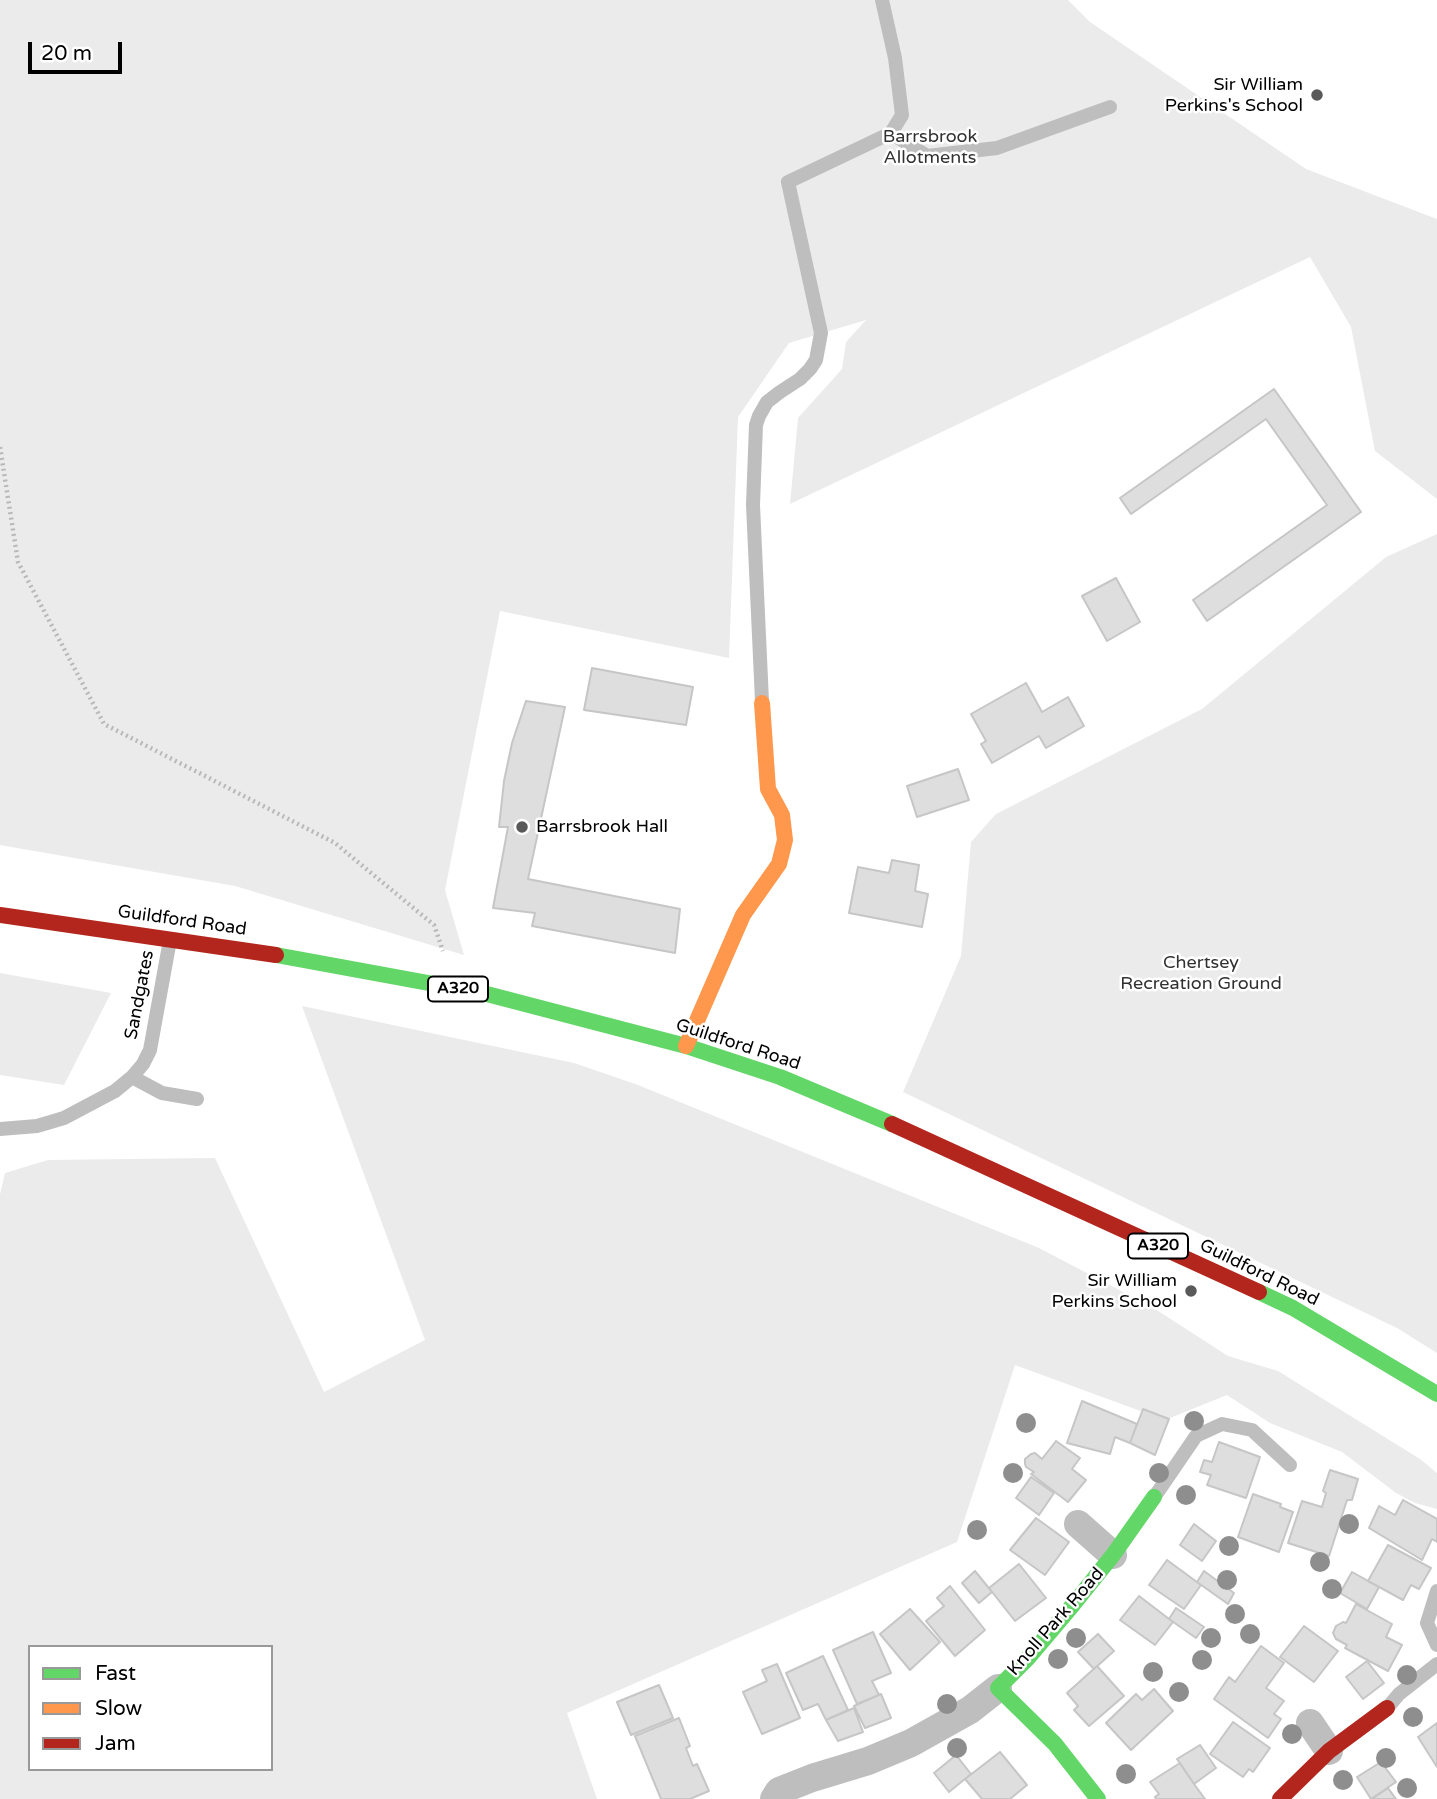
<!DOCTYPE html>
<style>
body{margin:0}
#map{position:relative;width:1437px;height:1799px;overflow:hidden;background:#fff;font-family:"Varela Round",sans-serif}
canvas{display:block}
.legend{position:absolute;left:28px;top:1645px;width:245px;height:126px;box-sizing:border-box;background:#fff;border:2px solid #999;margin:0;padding:9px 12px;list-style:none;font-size:21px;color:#000}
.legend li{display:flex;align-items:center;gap:14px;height:35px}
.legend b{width:35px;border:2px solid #999}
.scale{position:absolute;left:28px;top:42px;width:94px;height:32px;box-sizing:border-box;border:4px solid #000;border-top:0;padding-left:9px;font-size:21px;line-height:24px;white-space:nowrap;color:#000;-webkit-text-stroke:5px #fff;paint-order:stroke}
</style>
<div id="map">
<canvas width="1437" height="1799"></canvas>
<ul class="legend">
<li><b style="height:9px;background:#63d668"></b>Fast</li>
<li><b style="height:9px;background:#ff974d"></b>Slow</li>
<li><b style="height:9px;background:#b3261e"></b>Jam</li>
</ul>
<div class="scale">20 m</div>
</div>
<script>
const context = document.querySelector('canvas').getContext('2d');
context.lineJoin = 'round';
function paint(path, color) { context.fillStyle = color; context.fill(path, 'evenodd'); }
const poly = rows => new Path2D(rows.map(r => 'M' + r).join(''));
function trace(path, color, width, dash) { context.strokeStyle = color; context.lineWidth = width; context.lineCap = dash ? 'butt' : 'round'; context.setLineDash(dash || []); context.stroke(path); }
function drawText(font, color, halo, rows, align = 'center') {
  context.font = font + ' "Varela Round",sans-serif'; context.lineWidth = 5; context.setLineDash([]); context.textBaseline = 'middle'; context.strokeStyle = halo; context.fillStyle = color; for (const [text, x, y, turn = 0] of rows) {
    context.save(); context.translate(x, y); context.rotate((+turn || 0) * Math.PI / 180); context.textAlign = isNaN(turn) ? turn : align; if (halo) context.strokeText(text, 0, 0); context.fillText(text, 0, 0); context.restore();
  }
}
const green = poly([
 [0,0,1068,0,1090,22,1306,169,1437,219,1437,499,1375,451,1351,327,1310,257,790,504,798,418,842,369,846,342,866,320,789,343,738,417,729,658,500,611,445,890,464,955,235,886,0,845],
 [1437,534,1437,1353,1397,1328,903,1092,961,956,971,842,996,814,1202,709,1386,557],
 [0,973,111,993,64,1085,0,1075],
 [302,1006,574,1063,638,1085,1039,1248,1152,1307,1228,1356,1278,1371,1420,1459,1437,1473,1437,1509,1415,1503,1396,1493,1342,1452,1270,1423,1227,1395,1165,1420,1015,1365,957,1542,567,1713,597,1799,0,1799,0,1194,5,1173,48,1160,215,1158,324,1392,425,1340],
 [30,1647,271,1647,271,1769,30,1769]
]);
const building = poly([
 [1274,389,1361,512,1207,621,1193,600,1327,505,1266,419,1131,514,1120,498,1274,389],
 [1116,578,1140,622,1107,641,1082,596,1116,578],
 [592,668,693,687,686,725,584,710,592,668],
 [1026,683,1042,712,1068,697,1084,726,1046,748,1039,736,992,763,981,744,986,741,971,714,1026,683],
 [526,701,565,707,528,879,680,909,675,953,532,926,535,913,493,908,508,827,499,827,504,781,512,743,526,701],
 [958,769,969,800,917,817,907,786,958,769],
 [892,860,919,865,915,891,928,894,922,927,849,913,858,867,889,873,892,860],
 [1082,1401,1137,1424,1130,1443,1115,1437,1110,1454,1067,1443,1082,1401],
 [1143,1409,1169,1419,1155,1455,1130,1443,1143,1409],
 [1056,1441,1080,1458,1072,1469,1086,1480,1068,1502,1031,1474,1034,1472,1026,1467,1025,1464,1025,1459,1031,1454,1035,1453,1042,1459,1056,1441],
 [1219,1442,1260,1457,1246,1498,1207,1485,1211,1475,1200,1472,1204,1460,1212,1462,1219,1442],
 [1330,1470,1358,1479,1352,1500,1347,1500,1329,1556,1288,1543,1302,1501,1322,1507,1326,1493,1323,1491,1330,1470],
 [1031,1477,1054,1493,1039,1515,1016,1498,1031,1477],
 [1253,1494,1281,1504,1280,1507,1293,1512,1279,1552,1238,1537,1253,1494],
 [1403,1500,1437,1519,1437,1542,1432,1539,1422,1560,1369,1528,1379,1506,1395,1515,1403,1500],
 [1036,1518,1069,1542,1045,1575,1010,1550,1036,1518],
 [1194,1524,1216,1541,1202,1561,1180,1545,1194,1524],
 [1388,1545,1431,1568,1419,1589,1411,1585,1403,1600,1368,1581,1388,1545],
 [1167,1560,1201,1585,1184,1609,1149,1585,1167,1560],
 [1019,1564,1046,1598,1015,1621,989,1588,1019,1564],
 [975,1571,992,1592,979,1603,962,1583,975,1571],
 [1204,1571,1234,1593,1228,1604,1197,1582,1204,1571],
 [1352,1572,1379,1587,1367,1609,1340,1593,1352,1572],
 [950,1586,985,1630,955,1656,926,1621,944,1606,937,1598,950,1586],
 [1139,1596,1173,1622,1155,1645,1120,1620,1139,1596],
 [1356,1604,1392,1624,1386,1637,1402,1645,1388,1671,1345,1648,1347,1645,1336,1639,1333,1633,1336,1626,1343,1622,1346,1623,1356,1604],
 [1176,1608,1204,1627,1196,1638,1169,1619,1176,1608],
 [910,1609,940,1642,910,1670,880,1634,910,1609],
 [1304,1626,1338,1651,1314,1682,1280,1657,1304,1626],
 [873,1632,891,1673,872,1681,879,1695,857,1704,833,1650,873,1632],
 [1098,1634,1114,1651,1094,1669,1078,1652,1098,1634],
 [1261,1646,1284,1663,1266,1688,1284,1701,1274,1714,1281,1719,1268,1738,1214,1699,1229,1677,1235,1682,1261,1646],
 [823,1656,848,1710,826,1720,818,1704,803,1710,786,1673,823,1656],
 [1367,1661,1384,1683,1363,1699,1346,1677,1367,1661],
 [777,1664,800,1718,762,1734,743,1692,767,1681,762,1670,777,1664],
 [1097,1666,1124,1696,1089,1726,1074,1710,1078,1706,1067,1693,1097,1666],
 [659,1685,673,1718,631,1735,617,1702,659,1685],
 [1154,1689,1173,1711,1131,1750,1106,1723,1136,1694,1142,1700,1154,1689],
 [881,1694,891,1718,865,1728,854,1706,881,1694],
 [854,1708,863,1732,838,1741,826,1720,854,1708],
 [679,1718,690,1746,686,1748,693,1766,697,1764,709,1791,690,1799,661,1799,635,1736,679,1718],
 [1233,1722,1270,1748,1253,1772,1249,1769,1243,1777,1210,1754,1233,1722],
 [1437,1723,1437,1767,1418,1737,1437,1723],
 [1200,1745,1216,1768,1194,1784,1177,1759,1200,1745],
 [1000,1752,1027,1785,1010,1799,982,1799,965,1779,1000,1752],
 [956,1755,971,1774,949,1792,934,1773,956,1755],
 [1381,1762,1396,1782,1371,1799,1357,1777,1381,1762],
 [1180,1763,1194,1784,1205,1799,1156,1799,1155,1797,1159,1794,1150,1782,1180,1763],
 [1388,1788,1396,1799,1372,1799,1388,1788]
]);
const path = poly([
 [0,447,18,562,104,724,335,843,434,925,443,951]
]);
const lane = poly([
 [891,133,927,156,997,148,1110,107],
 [762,701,753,505,756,425,759,416,767,402,780,392,800,379,810,369,816,360,821,333,788,182,891,133,902,115,895,58,882,0],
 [132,1077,162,1093,197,1099],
 [0,1129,37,1126,64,1118,115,1091,132,1077,143,1064,150,1050,170,940],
 [1155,1496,1196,1436,1222,1424,1252,1430,1290,1465],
 [1437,1591,1427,1623,1437,1645],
 [1388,1707,1399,1694,1437,1664]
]);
const street = poly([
 [1078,1524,1113,1555],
 [1310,1723,1329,1751],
 [774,1799,779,1791,812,1778,868,1761,911,1743,970,1710,998,1688]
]);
const fast = poly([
 [276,955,483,993,686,1046,780,1077,892,1124],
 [1259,1292,1293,1308,1437,1394],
 [1098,1799,1055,1744,998,1688,1028,1658,1072,1606,1113,1555,1154,1497]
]);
const slow = poly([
 [686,1046,743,915,779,864,785,840,782,815,768,789,762,703]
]);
const jam = poly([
 [0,915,276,955],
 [892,1124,1259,1292],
 [1280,1799,1329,1751,1387,1708]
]);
const trees = [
 [1194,1421],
 [1026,1423],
 [1013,1473],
 [1159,1473],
 [1186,1495],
 [1349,1524],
 [977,1530],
 [1229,1546],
 [1320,1562],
 [1227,1580],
 [1332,1589],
 [1235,1614],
 [1250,1634],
 [1076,1638],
 [1211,1638],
 [1058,1659],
 [1202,1660],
 [1153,1672],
 [1407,1675],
 [1179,1692],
 [947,1704],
 [1413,1717],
 [1292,1734],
 [957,1748],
 [1386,1758],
 [1126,1774],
 [1343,1780],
 [1407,1788]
];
const markers = [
 [1317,95,7,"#595959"],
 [522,827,7,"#595959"],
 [1191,1291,7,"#595959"]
];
const shields = [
 [458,989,60],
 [1158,1246,60]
];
const shieldNames = [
 ["A320",458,989],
 ["A320",1158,1246]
];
const poiNames = [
 ["Sir William",1303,85],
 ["Perkins's School",1303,106],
 ["Barrsbrook Hall",536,827,"left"],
 ["Sir William",1177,1281],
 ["Perkins School",1177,1302]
];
const parkNames = [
 ["Barrsbrook",930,137],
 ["Allotments",930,158],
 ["Chertsey",1201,963],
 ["Recreation Ground",1201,984]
];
const streetNames = [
 ["Guildford Road",182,921,8],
 ["Sandgates",140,995,-79],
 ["Guildford Road",738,1045,18],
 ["Guildford Road",1259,1273,26],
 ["Knoll Park Road",1056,1622,-49]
];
paint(green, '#ebebeb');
paint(building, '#dedede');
trace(building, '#c6c6c6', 2);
trace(path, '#b9b9b9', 4.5, [2, 3.5]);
trace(lane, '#bebebe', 14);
trace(street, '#bebebe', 28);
trace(fast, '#63d668', 16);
trace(slow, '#ff974d', 16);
trace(jam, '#b3261e', 16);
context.fillStyle = '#8e8e8e';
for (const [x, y] of trees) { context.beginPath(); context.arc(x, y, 10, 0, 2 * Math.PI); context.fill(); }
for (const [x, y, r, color] of markers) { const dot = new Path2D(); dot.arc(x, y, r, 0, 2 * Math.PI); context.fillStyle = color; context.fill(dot); trace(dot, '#fff', 2.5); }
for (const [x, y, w] of shields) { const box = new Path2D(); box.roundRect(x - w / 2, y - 12.5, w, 25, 5); context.fillStyle = '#fff'; context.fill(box); trace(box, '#000', 2); }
drawText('bold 16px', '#000', null, shieldNames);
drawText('18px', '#000', '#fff', poiNames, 'right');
drawText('18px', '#313131', '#fff', parkNames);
drawText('18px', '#000', '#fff', streetNames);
</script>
